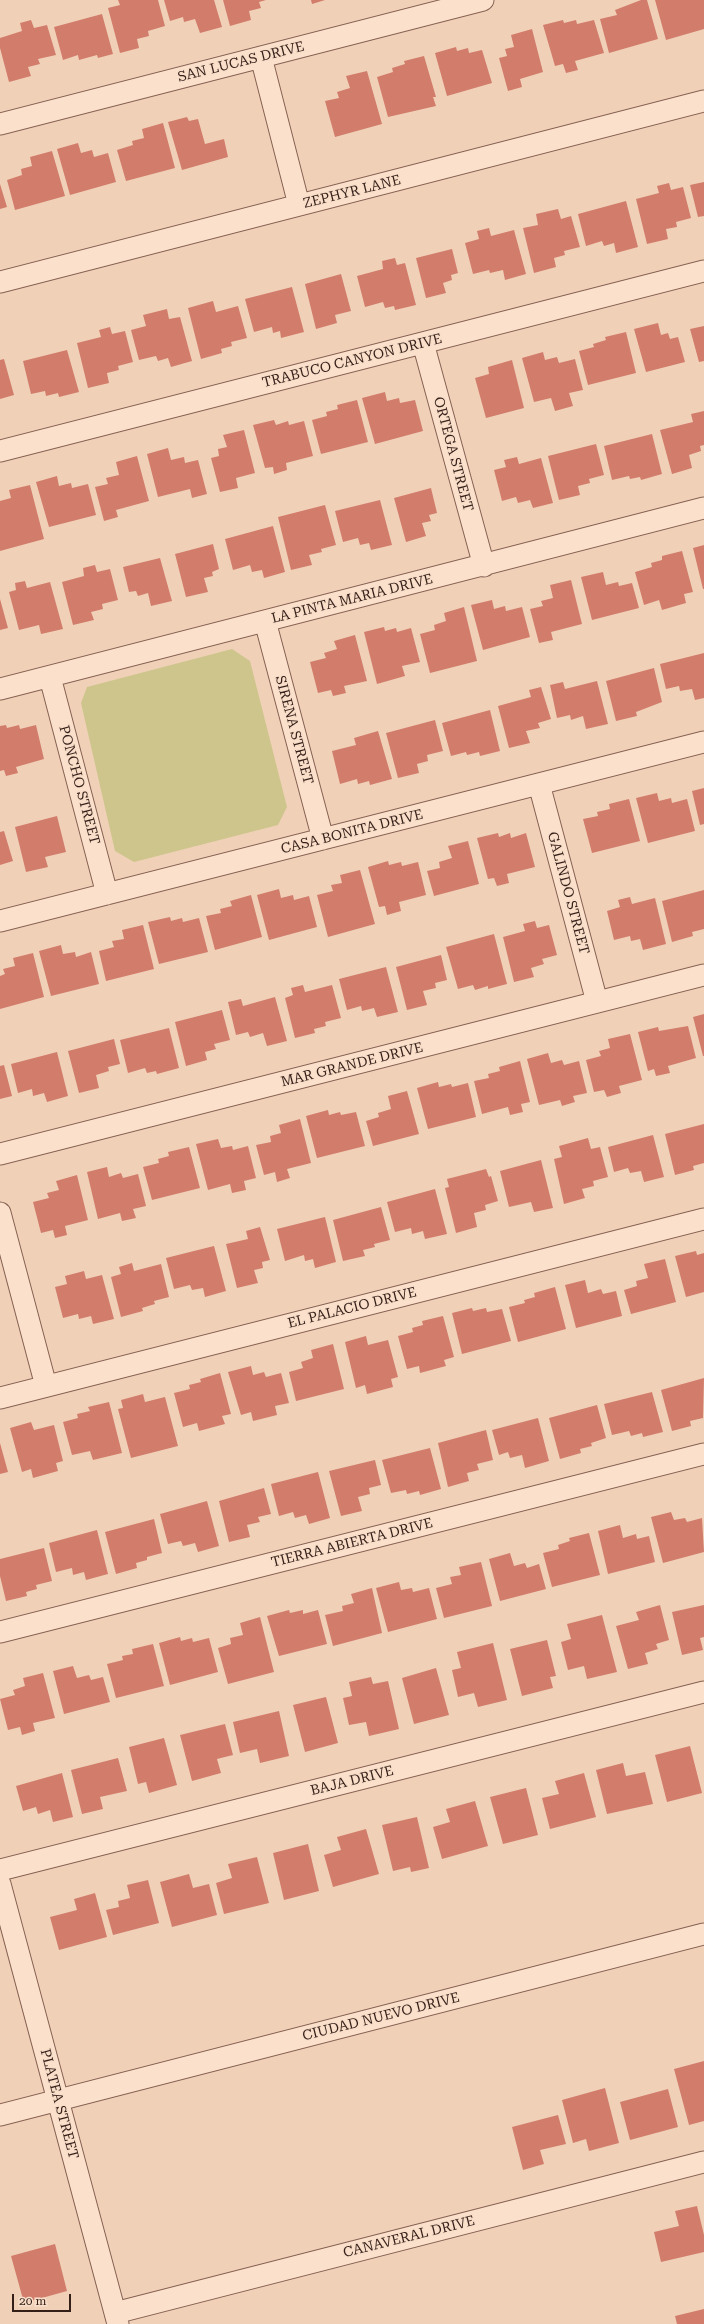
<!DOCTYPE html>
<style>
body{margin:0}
#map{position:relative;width:704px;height:2324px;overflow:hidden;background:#f0d1b8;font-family:"Roboto Serif",serif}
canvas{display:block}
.scale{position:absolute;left:12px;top:2294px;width:59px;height:18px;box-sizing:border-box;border:2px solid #351f19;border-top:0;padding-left:5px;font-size:12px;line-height:14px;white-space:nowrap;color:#351f19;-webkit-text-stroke:3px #f8dec8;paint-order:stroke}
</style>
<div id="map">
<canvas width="704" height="2324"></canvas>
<div class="scale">20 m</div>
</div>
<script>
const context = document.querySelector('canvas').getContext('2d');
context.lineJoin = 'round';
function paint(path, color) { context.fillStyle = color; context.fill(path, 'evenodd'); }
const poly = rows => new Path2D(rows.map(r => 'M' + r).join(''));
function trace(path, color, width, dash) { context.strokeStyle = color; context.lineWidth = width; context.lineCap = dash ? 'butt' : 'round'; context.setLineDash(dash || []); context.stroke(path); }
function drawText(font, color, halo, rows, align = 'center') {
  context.font = font + ' "Roboto Serif",serif'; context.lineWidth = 3; context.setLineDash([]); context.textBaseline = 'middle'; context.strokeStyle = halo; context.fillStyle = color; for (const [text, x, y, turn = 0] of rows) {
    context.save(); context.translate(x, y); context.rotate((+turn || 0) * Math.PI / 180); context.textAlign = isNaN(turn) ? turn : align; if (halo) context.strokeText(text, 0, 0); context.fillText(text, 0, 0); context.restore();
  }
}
const green = poly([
 [232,649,250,661,287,807,278,825,134,862,115,851,81,703,87,687]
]);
const building = poly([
 [118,0,158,0,165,26,148,31,149,36,137,39,139,48,120,53,108,8,120,5],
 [164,0,214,0,222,27,200,33,195,19,184,22,183,17,170,21],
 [223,0,266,0,259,2,261,8,249,11,251,20,230,26],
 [311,0,325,0,312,4],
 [641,0,647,0,658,39,609,53,600,19,617,15,615,10],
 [655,0,704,0,704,29,666,40],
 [102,14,113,54,98,58,97,55,79,60,78,55,63,60,54,27],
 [31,20,34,28,47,25,56,55,38,59,40,64,28,67,31,76,9,82,0,48,0,38,22,31,20,23],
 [563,20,564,23,576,20,577,24,594,20,604,53,575,61,578,70,566,73,563,64,555,66,543,25],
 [532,29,543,72,520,79,522,87,508,91,499,58,507,56,505,49,514,47,511,35],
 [456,47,457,51,468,48,469,53,482,50,492,83,447,96,435,53],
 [424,56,436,97,433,97,436,106,388,117,377,77,393,72,392,68,405,64,404,61],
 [367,71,382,124,335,137,325,101,339,98,337,92,350,88,346,76],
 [187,117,189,121,198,119,205,144,224,139,228,157,182,170,168,122],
 [163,123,175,168,126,181,117,150,133,145,132,141,144,138,142,129],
 [78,143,81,153,92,150,94,157,108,153,116,182,70,195,57,149],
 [52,151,65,196,15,210,7,180,22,175,21,169,32,166,30,157],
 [704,182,704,216,698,217,690,185],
 [669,183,671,190,683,187,691,218,676,222,677,227,666,229,668,239,647,244,636,199,659,193,657,186],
 [0,184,7,207,0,209],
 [626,201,638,247,616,253,614,243,604,246,602,241,586,246,578,214],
 [558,209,561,219,571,216,580,247,564,251,565,255,554,258,556,267,534,273,523,228,538,225,536,214],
 [489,228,491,236,514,230,526,274,505,280,503,270,490,273,489,270,473,274,465,243,479,239,477,231],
 [452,249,458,273,451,275,452,280,443,283,446,293,426,298,416,258],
 [395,258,397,265,405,263,416,305,395,310,394,306,385,308,383,302,365,307,357,276,383,269,382,261],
 [341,274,351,311,335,315,337,323,316,329,305,284],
 [292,287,304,332,281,338,280,331,273,333,272,327,254,332,245,299],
 [213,301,216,312,238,306,247,338,231,342,232,346,221,349,222,353,201,359,188,308],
 [167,309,169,319,180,317,192,361,171,367,168,358,158,361,156,356,139,360,131,330,146,326,143,315],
 [658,323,661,335,668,333,670,339,678,337,685,362,646,372,634,329],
 [704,326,704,361,699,362,690,329],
 [110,327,112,334,125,331,133,362,118,366,119,370,107,373,109,383,88,388,77,343,101,337,99,330],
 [626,332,636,373,588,385,579,351,594,347,593,344,606,340,605,337],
 [67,350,79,392,59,397,58,393,46,396,45,391,31,394,23,361],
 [543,352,545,360,557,357,559,363,575,359,583,390,569,393,573,406,555,411,551,398,534,402,522,358],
 [4,359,14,395,0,399,0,360],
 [512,360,524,408,486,418,475,378,489,374,488,367],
 [385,392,387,401,399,398,400,403,415,400,423,431,375,444,362,398],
 [357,400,368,442,321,454,312,420,327,416,326,412,338,409,337,405],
 [704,411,704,445,700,446,701,451,689,455,692,468,672,474,660,430,693,422,691,414],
 [274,420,276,425,288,421,289,425,304,421,313,456,286,463,287,470,274,474,273,467,265,468,253,425],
 [244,430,255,473,236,478,238,488,220,492,211,458,219,456,218,449,227,447,223,435],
 [652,434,662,474,641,480,640,477,630,479,629,476,612,480,604,446],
 [596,444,604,475,589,479,590,483,578,486,580,495,559,500,548,456],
 [168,448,171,460,184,457,185,463,198,460,207,494,192,498,190,489,158,497,147,454],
 [137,456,149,501,116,510,118,517,104,521,95,487,108,484,106,478,119,475,116,462],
 [517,457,519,464,541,458,553,503,533,508,530,500,518,503,516,497,502,501,494,470,506,467,504,460],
 [57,476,59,486,71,483,72,488,88,484,96,515,49,527,36,482],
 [30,485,44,539,0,551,0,501,11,498,9,490],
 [431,488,437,513,429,515,431,521,422,523,426,536,406,542,394,498],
 [380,500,392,545,371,550,369,543,360,545,358,538,343,542,335,511],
 [325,505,336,545,321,549,322,552,309,555,312,565,291,570,278,517],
 [273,526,285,572,264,578,262,570,252,572,250,565,233,570,225,539],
 [213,544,219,569,212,572,213,576,204,578,208,592,186,597,175,554],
 [704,545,704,589,703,589,693,548],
 [682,551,693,592,684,594,686,603,662,610,659,600,644,605,635,572,652,567,651,563,662,560,662,556],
 [160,558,172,601,151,606,148,593,138,596,136,591,129,592,123,567],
 [95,565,97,572,110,569,118,600,102,604,103,609,91,612,94,620,73,625,62,582,84,576,83,568],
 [603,572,606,585,618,582,619,586,632,583,639,608,592,620,581,577],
 [571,580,582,624,551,632,553,640,539,643,530,609,543,606,541,601,553,598,550,585],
 [25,581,27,588,50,582,63,629,41,634,39,625,19,630,9,592,16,590,15,583],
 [0,599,8,628,0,630],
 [492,600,494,609,505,606,506,611,522,607,530,637,483,650,471,605],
 [464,607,477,661,430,673,420,634,435,630,434,625,446,621,444,613],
 [384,627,385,631,396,628,397,632,411,628,420,662,402,666,405,676,377,684,364,632],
 [355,635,367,681,344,686,346,693,333,696,331,690,318,693,310,662,326,658,324,653,337,649,334,641],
 [704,653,704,698,695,700,692,689,680,691,679,686,666,689,660,664],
 [654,668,662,702,636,712,637,716,616,721,606,681],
 [597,681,608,724,586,729,583,716,571,720,570,715,557,718,550,685,563,682,565,689],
 [541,687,551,719,538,723,540,728,526,731,530,743,509,748,498,706,531,697,529,690],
 [490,710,500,751,480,756,479,752,467,755,466,752,451,756,442,723],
 [435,720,443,751,427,755,428,761,417,764,419,773,398,778,386,733],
 [6,725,7,728,19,725,20,729,36,725,44,759,16,767,18,773,6,776,4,770,0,771,0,726],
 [378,731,392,779,370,785,369,781,358,784,357,779,340,784,332,751,356,745,354,738],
 [704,788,704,824,700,825,692,791],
 [657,793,659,801,671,798,672,803,687,799,695,831,648,843,636,798],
 [629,799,640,841,592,853,583,819,598,816,597,812,610,809,609,804],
 [57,816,66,852,45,857,48,867,26,872,15,827],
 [4,831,13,861,0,865,0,832],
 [498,833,499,837,510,833,511,838,526,833,535,867,507,874,509,883,497,886,494,878,488,879,477,838],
 [468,841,479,884,434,896,427,871,440,868,439,862,452,858,448,846],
 [388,861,389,865,401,862,402,866,418,862,426,895,399,902,401,911,387,915,385,906,379,907,368,867],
 [360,870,375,924,328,937,317,895,333,891,331,885,342,883,340,875],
 [279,889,281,898,293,895,294,900,309,896,317,927,269,940,257,895],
 [704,890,704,929,692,932,693,936,672,942,662,901],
 [251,895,262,937,215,950,206,916,221,913,220,909,232,906,230,901],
 [630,897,632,904,655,898,666,944,643,950,640,939,631,941,630,936,614,940,607,911,620,907,618,900],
 [170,917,171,921,182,918,183,922,199,918,208,952,159,964,148,922],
 [535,921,537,928,549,925,557,955,542,959,544,964,531,968,534,977,514,982,503,937,525,931,523,924],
 [143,925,154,969,106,981,99,951,114,947,112,941,124,939,122,930],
 [494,934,507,984,488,989,488,986,475,990,473,985,458,989,446,947],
 [61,945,63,954,75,952,76,957,91,952,99,984,51,996,39,951],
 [33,953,44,997,0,1009,0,976,5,974,3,969,15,966,13,958],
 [441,955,447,980,435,983,436,988,423,991,427,1005,407,1010,396,967],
 [386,967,398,1012,377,1017,374,1008,362,1011,361,1006,347,1010,339,979],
 [303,985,305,992,332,985,341,1018,325,1022,326,1026,314,1029,315,1033,295,1038,285,998,293,995,291,988],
 [275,997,287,1041,267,1046,263,1033,250,1037,248,1032,236,1035,228,1002,241,999,243,1006],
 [222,1010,230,1040,214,1044,216,1049,205,1052,207,1060,186,1066,175,1022],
 [704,1014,704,1056,703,1056,693,1017],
 [688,1026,696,1058,668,1066,670,1073,656,1076,654,1069,648,1071,638,1032,658,1027,659,1031],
 [169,1028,179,1068,157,1074,156,1071,147,1073,145,1068,128,1073,120,1040],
 [630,1034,642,1080,619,1086,621,1093,607,1097,604,1090,594,1092,586,1060,601,1056,599,1051,610,1048,608,1039],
 [114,1039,120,1064,108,1067,109,1071,96,1075,99,1088,79,1093,68,1051],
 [57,1052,68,1096,47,1102,44,1093,33,1096,32,1089,18,1093,11,1064],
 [548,1053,551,1063,562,1060,564,1065,579,1061,587,1093,573,1096,575,1102,562,1106,560,1100,539,1105,527,1059],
 [520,1061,530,1102,521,1104,523,1112,510,1115,508,1107,482,1114,474,1081,489,1078,488,1074,500,1071,499,1067],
 [4,1065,12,1096,0,1099,0,1066],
 [438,1082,439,1087,451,1084,452,1087,468,1083,476,1117,428,1129,417,1088],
 [407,1091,419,1134,373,1146,366,1121,379,1117,378,1113,391,1109,388,1096],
 [328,1110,329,1115,340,1112,341,1115,356,1112,365,1146,317,1158,306,1116],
 [300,1119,311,1163,287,1169,290,1178,277,1182,275,1172,264,1175,256,1145,271,1142,270,1136,281,1133,279,1125],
 [704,1124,704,1163,693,1166,694,1170,675,1175,665,1134],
 [653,1135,664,1177,644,1182,641,1171,630,1173,628,1168,614,1172,608,1147],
 [588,1138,591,1149,600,1147,608,1177,593,1181,594,1186,582,1189,585,1198,564,1204,554,1159,562,1157,559,1146],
 [218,1139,221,1148,232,1146,233,1150,248,1146,256,1178,244,1181,246,1190,232,1193,230,1184,208,1190,196,1144],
 [189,1147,200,1188,152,1200,143,1167,159,1163,158,1159,169,1156,168,1152],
 [541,1160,553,1208,534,1212,531,1202,509,1207,500,1171],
 [107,1167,109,1177,121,1173,123,1178,138,1174,146,1206,133,1209,136,1218,122,1221,120,1213,98,1219,87,1172],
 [486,1169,489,1177,491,1176,498,1201,485,1205,486,1210,474,1213,477,1227,456,1233,445,1188,449,1187,447,1179],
 [77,1175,88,1220,65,1226,67,1235,55,1238,53,1230,41,1233,33,1202,49,1198,47,1193,59,1190,56,1181],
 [435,1189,447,1234,425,1239,423,1231,412,1234,411,1228,395,1232,387,1202],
 [381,1207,390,1240,374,1244,375,1247,363,1250,365,1256,343,1261,333,1220],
 [325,1217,336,1262,315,1268,313,1259,305,1261,304,1255,285,1261,277,1229],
 [260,1227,270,1260,262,1262,263,1268,254,1270,258,1283,237,1288,226,1244,248,1239,246,1231],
 [214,1246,226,1291,205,1297,203,1288,192,1290,190,1285,174,1289,166,1258],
 [696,1251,697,1255,704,1253,704,1292,686,1297,675,1256],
 [665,1259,676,1302,631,1314,624,1290,637,1286,636,1281,648,1278,644,1264],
 [132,1263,134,1271,161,1264,169,1297,154,1301,155,1304,142,1308,143,1311,121,1317,111,1277,121,1274,119,1267],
 [84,1271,86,1279,102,1275,114,1319,93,1324,91,1316,79,1319,78,1314,63,1318,55,1287,67,1284,65,1276],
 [585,1280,588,1293,601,1289,603,1294,616,1291,622,1316,576,1328,565,1285],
 [555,1287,566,1329,518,1342,509,1307,525,1303,524,1300,535,1297,534,1293],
 [472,1308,473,1311,486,1308,487,1312,502,1309,511,1341,462,1354,452,1313],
 [443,1316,454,1357,444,1360,446,1366,420,1373,419,1366,407,1369,398,1336,413,1332,412,1328,423,1325,422,1321],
 [366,1336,368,1345,388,1340,398,1377,391,1379,393,1387,367,1394,365,1385,356,1388,345,1342],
 [333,1344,344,1389,296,1401,289,1372,303,1368,301,1362,313,1358,311,1350],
 [251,1366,253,1375,264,1372,266,1377,281,1373,289,1403,275,1406,277,1415,253,1421,251,1412,241,1415,228,1372],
 [220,1373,231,1414,222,1416,225,1424,199,1431,197,1423,183,1427,174,1393,190,1389,189,1385,201,1382,200,1379],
 [704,1378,703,1418,690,1421,691,1426,672,1431,661,1390],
 [652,1392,663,1432,643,1437,642,1433,631,1436,629,1431,612,1435,604,1404],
 [143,1394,145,1402,165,1397,178,1446,131,1458,118,1409,123,1408,121,1400],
 [109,1402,122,1453,93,1460,90,1451,72,1455,63,1422,78,1418,77,1414,90,1411,88,1407],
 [597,1405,606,1438,591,1443,592,1446,580,1449,581,1453,560,1459,549,1418],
 [538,1418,549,1461,525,1468,522,1455,510,1458,508,1452,499,1455,492,1430],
 [31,1422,34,1430,54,1425,63,1461,56,1463,58,1471,33,1478,31,1469,22,1472,10,1428],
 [486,1430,493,1460,477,1464,479,1470,467,1473,469,1481,448,1487,438,1443],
 [0,1443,8,1472,0,1474],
 [430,1448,441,1489,420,1495,419,1491,407,1494,406,1490,391,1493,382,1460],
 [375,1460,381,1485,369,1488,370,1494,358,1497,362,1511,341,1516,329,1471],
 [318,1472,330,1518,309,1524,306,1515,295,1518,293,1512,279,1516,271,1484],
 [264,1488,271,1514,258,1517,260,1522,247,1525,250,1537,229,1542,219,1501],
 [207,1501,219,1546,198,1552,195,1543,183,1546,181,1541,168,1544,160,1514],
 [671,1512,674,1520,685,1518,687,1522,702,1518,704,1552,663,1563,651,1517],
 [154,1519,162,1553,147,1557,147,1560,136,1563,137,1568,116,1574,105,1532],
 [620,1525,623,1538,636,1534,637,1539,649,1536,655,1562,608,1574,598,1531],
 [97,1530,108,1574,86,1580,84,1572,73,1575,72,1568,56,1572,49,1543],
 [589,1533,600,1575,552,1587,543,1553,559,1549,558,1545,570,1541,569,1538],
 [44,1548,52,1581,36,1585,37,1589,26,1592,27,1596,6,1601,0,1576,0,1559],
 [510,1553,514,1566,525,1563,527,1568,539,1564,546,1589,500,1601,489,1559],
 [481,1562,492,1606,444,1618,436,1588,452,1584,450,1577,461,1575,459,1567],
 [399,1582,401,1590,412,1588,413,1592,429,1588,437,1619,388,1632,376,1588],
 [372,1588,382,1633,333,1646,325,1615,343,1611,342,1606,354,1603,351,1594],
 [660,1605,669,1640,656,1644,658,1649,645,1653,648,1664,628,1669,616,1626,639,1620,636,1612],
 [704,1605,704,1637,700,1638,703,1650,682,1655,672,1612],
 [289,1610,290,1613,303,1610,303,1614,318,1610,327,1644,279,1656,267,1616],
 [602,1615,617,1672,587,1679,584,1666,568,1670,561,1642,571,1639,567,1624],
 [260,1617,274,1672,228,1684,218,1648,231,1644,230,1638,243,1635,240,1623],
 [180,1637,181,1641,192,1638,193,1642,209,1638,218,1672,170,1685,159,1643],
 [547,1640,556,1676,550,1677,553,1688,522,1696,510,1649],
 [493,1643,507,1700,478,1707,474,1693,458,1697,452,1670,461,1668,457,1652],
 [153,1644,164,1686,116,1698,107,1664,123,1660,122,1656,133,1654,132,1649],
 [73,1666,77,1678,89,1675,91,1680,103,1677,110,1702,64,1714,53,1671],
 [436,1668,449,1715,414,1724,402,1678],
 [43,1673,55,1718,33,1723,35,1731,22,1735,20,1727,8,1730,0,1699,15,1695,13,1690,25,1686,23,1678],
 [371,1677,373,1684,388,1681,399,1729,369,1736,366,1722,349,1725,343,1698,352,1696,349,1682],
 [326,1697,338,1743,305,1752,293,1705],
 [279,1711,289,1756,260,1763,257,1749,240,1753,233,1722],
 [225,1724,233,1755,217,1759,221,1773,192,1781,180,1735],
 [164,1738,177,1785,149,1793,146,1782,138,1784,129,1747],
 [690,1746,702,1793,667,1802,655,1755],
 [118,1758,127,1791,100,1797,103,1809,82,1814,71,1770],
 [623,1763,626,1776,645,1772,653,1804,607,1814,596,1770],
 [62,1773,73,1817,53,1822,50,1810,38,1814,36,1807,23,1811,16,1786],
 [584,1773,596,1817,550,1829,542,1798,559,1794,555,1781],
 [526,1788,538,1835,503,1844,490,1797],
 [475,1801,488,1846,442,1859,433,1827,450,1822,446,1809],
 [417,1817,429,1868,411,1872,410,1867,393,1871,382,1825],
 [366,1829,379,1874,333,1887,324,1855,341,1850,337,1837],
 [308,1844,319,1891,284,1900,273,1853],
 [257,1857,269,1903,224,1914,216,1883,232,1878,228,1864],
 [189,1874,193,1888,209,1884,217,1915,172,1927,160,1882],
 [148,1880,159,1923,113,1935,106,1910,119,1907,118,1901,130,1898,127,1885],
 [95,1893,107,1937,59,1950,50,1917,77,1910,74,1899],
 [704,2061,704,2121,689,2125,674,2069],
 [605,2088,619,2143,589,2151,586,2139,573,2143,562,2100],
 [668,2089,678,2127,630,2140,620,2102],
 [558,2115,566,2144,540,2150,544,2164,523,2170,512,2127],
 [697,2206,704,2235,704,2252,661,2262,654,2232,679,2226,675,2211],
 [55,2244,67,2291,24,2303,11,2256],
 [704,2309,704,2324,677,2324,675,2316]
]);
const minor = poly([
 [261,57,299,205],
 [0,124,483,0],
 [0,282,704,101],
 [423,343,484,566],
 [0,451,704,271],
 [265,621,323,839],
 [50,677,107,894],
 [0,689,704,508],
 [539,784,597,1002],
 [0,921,704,742],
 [0,1154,704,975],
 [0,1213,46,1386],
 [0,1398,704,1219],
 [0,1632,704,1454],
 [0,1870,704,1692],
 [0,1884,118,2324],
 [0,2115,704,1934],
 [115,2313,704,2162]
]);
const streetNames = [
 ["SAN LUCAS DRIVE",241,62,-14],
 ["ZEPHYR LANE",352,192,-14],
 ["TRABUCO CANYON DRIVE",352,361,-14],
 ["ORTEGA STREET",453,454,75],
 ["LA PINTA MARIA DRIVE",352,599,-14],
 ["SIRENA STREET",294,730,75],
 ["PONCHO STREET",79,785,75],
 ["CASA BONITA DRIVE",352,832,-14],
 ["GALINDO STREET",568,893,75],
 ["MAR GRANDE DRIVE",352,1065,-14],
 ["EL PALACIO DRIVE",352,1308,-14],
 ["TIERRA ABIERTA DRIVE",352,1543,-14],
 ["BAJA DRIVE",352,1781,-14],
 ["CIUDAD NUEVO DRIVE",381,2017,-14],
 ["PLATEA STREET",59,2104,75],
 ["CANAVERAL DRIVE",409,2237,-14]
];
paint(green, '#cec58c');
paint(building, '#d27c6b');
trace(minor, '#876153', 23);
trace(minor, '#fbe1cc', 21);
drawText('14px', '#351f19', '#f8dec8', streetNames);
</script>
